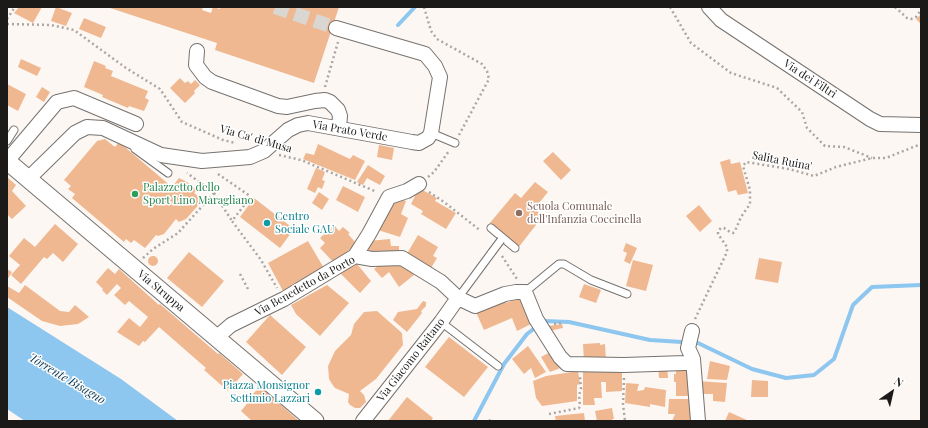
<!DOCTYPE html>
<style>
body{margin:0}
#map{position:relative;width:928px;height:428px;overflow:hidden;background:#fcf7f3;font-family:"Playfair Display",serif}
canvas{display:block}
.frame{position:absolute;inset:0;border:8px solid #1b1a19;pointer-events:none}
.north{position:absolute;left:872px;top:372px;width:40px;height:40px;-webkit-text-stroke:3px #fff;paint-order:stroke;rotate:34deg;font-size:11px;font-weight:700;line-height:16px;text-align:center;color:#1b1a19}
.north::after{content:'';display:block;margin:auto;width:14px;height:18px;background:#1b1a19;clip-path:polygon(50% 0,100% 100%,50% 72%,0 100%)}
</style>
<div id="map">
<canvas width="928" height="428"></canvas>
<div class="frame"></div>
<div class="north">N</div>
</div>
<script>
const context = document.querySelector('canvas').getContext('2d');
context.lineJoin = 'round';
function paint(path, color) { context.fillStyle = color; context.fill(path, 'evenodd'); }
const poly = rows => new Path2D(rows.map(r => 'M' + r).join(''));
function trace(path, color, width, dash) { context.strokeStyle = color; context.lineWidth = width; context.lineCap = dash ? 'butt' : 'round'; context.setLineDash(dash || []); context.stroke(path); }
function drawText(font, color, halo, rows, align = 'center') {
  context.font = font + ' "Playfair Display",serif'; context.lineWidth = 3; context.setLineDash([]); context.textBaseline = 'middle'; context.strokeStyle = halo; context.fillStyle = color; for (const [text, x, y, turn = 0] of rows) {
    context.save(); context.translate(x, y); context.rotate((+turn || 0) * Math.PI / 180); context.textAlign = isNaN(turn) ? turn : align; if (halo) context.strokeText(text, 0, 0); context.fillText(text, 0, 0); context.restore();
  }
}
const water = poly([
 [7,307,121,379,178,421,25,421,7,409]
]);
const stream = poly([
 [398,25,415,7],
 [474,421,504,364,527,334,544,321,569,322,650,340,698,343,752,369,786,378,814,375,834,359,853,305,872,287,921,285]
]);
const building = poly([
 [19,7,42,7,33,23,14,13],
 [56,7,72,13,66,26,51,21],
 [107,7,203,7,202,10,211,13,213,7,220,9,220,7,339,7,314,83,215,50,217,43],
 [921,14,921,24,916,19],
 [84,18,106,27,101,38,79,29],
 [21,59,41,68,37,76,18,67],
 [94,61,106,66,105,68,113,71,111,76,148,91,145,98,149,100,144,111,129,106,128,108,102,97,103,95,84,87],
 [180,78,185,83,188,81,191,84,195,80,200,85,194,91,195,93,185,103,170,88],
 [7,84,26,94,18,111,7,105],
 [42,87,50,92,44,102,36,97],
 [105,139,115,147,119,142,172,187,179,178,187,182,197,190,194,193,203,200,186,219,179,222,176,219,164,234,158,236,156,235,145,248,134,240,131,243,126,239,124,242,72,198,75,194,68,189,71,186,64,180,97,141],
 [318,144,350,159,353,155,365,161,355,180,303,159,306,153,314,155],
 [379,145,394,148,392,160,377,157],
 [553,152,571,170,561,180,543,161],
 [730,159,731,164,740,162,748,193,738,195,736,190,728,192,720,162],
 [368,165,385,176,380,185,367,178,363,185,357,182],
 [316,168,325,172,322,180,325,181,322,189,318,187,315,193,307,189],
 [7,177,16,185,12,191,26,206,12,219,7,214],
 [535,182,548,192,534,209,543,216,518,248,489,224,515,193,521,198],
 [343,186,365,197,358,212,336,200],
 [419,188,437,198,435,201,456,213,446,229,421,214,423,211,411,204],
 [319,192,329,199,322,210,312,203],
 [393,197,406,201,401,214,408,218,400,237,378,230],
 [254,198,294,229,280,248,240,217],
 [699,205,712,221,700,232,686,216],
 [55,224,78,244,63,262,53,253,47,259,44,257,21,284,11,275,20,265,9,256,24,238,35,247],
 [334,225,339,231,343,227,350,233,348,234,356,243,335,264,320,248,325,243,320,238],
 [418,235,438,247,433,256,437,258,431,268,405,257],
 [390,239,391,246,399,246,399,254,369,256,368,241],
 [308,241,325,270,284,293,268,263],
 [626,243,637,248,630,264,624,261,627,253,623,251],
 [189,252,224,281,202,307,167,278],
 '148 261a5 5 0 1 1 10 0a5 5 0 1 1-10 0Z',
 [759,258,782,262,778,283,755,279],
 [353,259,371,281,360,293,338,271],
 [387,259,402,261,419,271,399,287,389,272,382,278,374,269],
 [633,260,653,265,646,291,626,286],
 [108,268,115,274,119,269,159,305,160,304,218,354,219,353,243,374,228,391,204,370,206,368,159,327,145,342,143,341,139,346,117,332,129,318,140,327,148,317,129,301,125,305,114,295,121,288,117,284,107,295,102,290,103,289,96,282],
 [7,269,12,272,7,280],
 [584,284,601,290,596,303,579,297],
 [25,285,60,311,69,312,75,305,89,317,78,324,60,326,42,321,7,297,7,286,19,293],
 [327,285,349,303,320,336,296,314,291,305],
 [523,296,535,322,517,331,512,318,484,330,475,310,503,297,506,303],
 [423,301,426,302,426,306,421,311,422,313,407,332,393,320,398,312,417,309],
 [377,311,402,333,403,345,376,379,360,391,364,395,366,402,360,408,355,408,350,405,348,402,349,394,335,388,332,384,329,379,328,366,335,351,351,335,354,324,364,312],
 [270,315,306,347,282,375,246,342],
 [562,324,563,328,549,331,548,326],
 [449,337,488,367,464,397,425,367],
 [600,343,600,345,605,344,606,361,584,362,583,344],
 [528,346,546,372,535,378,531,368,524,374,512,359],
 [554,350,563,367,550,372,541,357],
 [710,361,730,366,727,380,707,379],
 [690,365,692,396,676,396,676,382,674,382,674,374,676,374,676,366],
 [622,366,622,391,606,392,606,382,601,382,602,398,594,398,595,405,583,405,583,368],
 [658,366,667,366,668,378,659,378],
 [578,371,580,384,577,385,577,401,542,406,536,398,533,381,546,376],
 [752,380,768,381,768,397,751,397],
 [697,381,727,383,725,402,713,401,713,394,699,394],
 [626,383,639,384,637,391,644,390,645,387,666,390,665,407,650,404,650,407,625,403],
 [260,386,299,421,252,421,241,411,254,395,253,394],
 [407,397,433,418,431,421,388,421],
 [669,399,696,399,695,421,672,421,675,414,668,414],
 [612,408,614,419,612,419,612,421,597,421,595,411],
 [729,412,749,421,725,421],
 [584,413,585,421,556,421,555,416]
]);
const minorTunnel = poly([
 [275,7,336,28]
]);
const path = poly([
 [424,7,431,31,437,39,482,64,487,71,489,79,459,135],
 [670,7,691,43,731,73,777,88,802,112,807,128,825,146,844,147,872,158],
 [895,7,907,18,911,19,916,17,921,10],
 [7,19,15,7],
 [7,24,51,25,74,30,126,68,160,89,182,122,223,140,235,143],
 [325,87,338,42],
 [279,155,301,160,377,192],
 [218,174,250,196,249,199,232,221,261,260,277,288],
 [428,177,434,172,449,151],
 [429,192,444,202,481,231],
 [214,193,232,221],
 [502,256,517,279],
 [143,258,153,249,178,233,214,193,187,173],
 [240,274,248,289],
 [695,319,727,252,727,247,718,234,718,231,721,228,724,228,730,232,733,233,735,231,741,217,750,204,750,190,743,166,746,162,789,169,814,176,836,167,872,158,886,158,921,144],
 [554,324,562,323],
 [624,378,623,404,625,421],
 [549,414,579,408,580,406,579,395,581,389,580,377],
 [489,421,492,419]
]);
const service = poly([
 [431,133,455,143],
 [7,141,14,130],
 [135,149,168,173],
 [491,228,503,238],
 [501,240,503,238,515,248],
 [525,292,559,264,564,264,591,280,627,294],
 [458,298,492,252],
 [441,322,498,366]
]);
const minor = poly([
 [709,7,721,20,870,119,880,124,921,125],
 [197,51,196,65,205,77,212,82,278,106,287,107,315,101,325,100,330,102,338,110,340,116,339,128],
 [7,161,57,102,74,98,136,124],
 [29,178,75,133,87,127,103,128,161,155,202,161,250,157,264,151,288,130,298,125,308,123,412,142,419,143,428,138,431,133,432,127,440,77,435,66,425,54,336,28],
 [355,256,369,234,389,197,407,191,419,184],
 [692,331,688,348,693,359,698,421],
 [216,338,231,325,284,299,355,256,372,259,402,258,441,282,458,298,475,306,505,294,516,292,525,292,536,319,560,357,567,364,624,365,685,363,693,362],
 [363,421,441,322,458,298]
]);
const tertiary = poly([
 [7,161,315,421]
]);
const serviceBridge = poly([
 [492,252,501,240]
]);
const markers = [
 [135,194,4,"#2e9e5b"],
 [519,213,4,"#8d6e63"],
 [267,223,4,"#0f9aa8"],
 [318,392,4,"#0f9aa8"]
];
const streetNames = [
 ["Via dei Filtri",810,79,33],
 ["Via Prato Verde",350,131,10],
 ["Via Ca' di Musa",256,139,16],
 ["Salita Ruina'",782,161,11],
 ["Via Benedetto da Porto",305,286,-29],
 ["Via Struppa",161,291,40],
 ["Via Giacomo Raitano",411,360,-52]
];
const leisureNames = [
 ["Palazzetto dello",143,188],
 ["Sport Lino Maragliano",143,201]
];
const educationNames = [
 ["Scuola Comunale",527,207],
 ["dell'Infanzia Coccinella",527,220]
];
const cultureNames = [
 ["Centro",275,217],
 ["Sociale GAU",275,230],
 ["Piazza Monsignor",310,386,"right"],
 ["Settimio Lazzari",310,399,"right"]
];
const waterNames = [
 ["Torrente Bisagno",67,379,31]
];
paint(water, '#8dc6ef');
trace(stream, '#8dc6ef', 4);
paint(building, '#efb891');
trace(minorTunnel, '#dad6d2', 14, [14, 7]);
trace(service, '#76726f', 9);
trace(minor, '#76726f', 16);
trace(tertiary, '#76726f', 19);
trace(path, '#aaa6a3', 2.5, [2, 3]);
trace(service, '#fff', 7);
trace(minor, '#fff', 14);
trace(tertiary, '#fff', 17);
trace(serviceBridge, '#76726f', 9, []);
trace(serviceBridge, '#fff', 7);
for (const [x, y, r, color] of markers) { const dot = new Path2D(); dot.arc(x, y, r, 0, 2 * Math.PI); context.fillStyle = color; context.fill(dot); trace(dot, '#fff', 1.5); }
drawText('11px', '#1b1a19', '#fff', streetNames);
drawText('11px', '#27864d', '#fff', leisureNames, 'left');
drawText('11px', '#785e54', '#fff', educationNames, 'left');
drawText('11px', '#0d838f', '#fff', cultureNames, 'left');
drawText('italic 12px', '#14405b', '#fff', waterNames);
</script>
